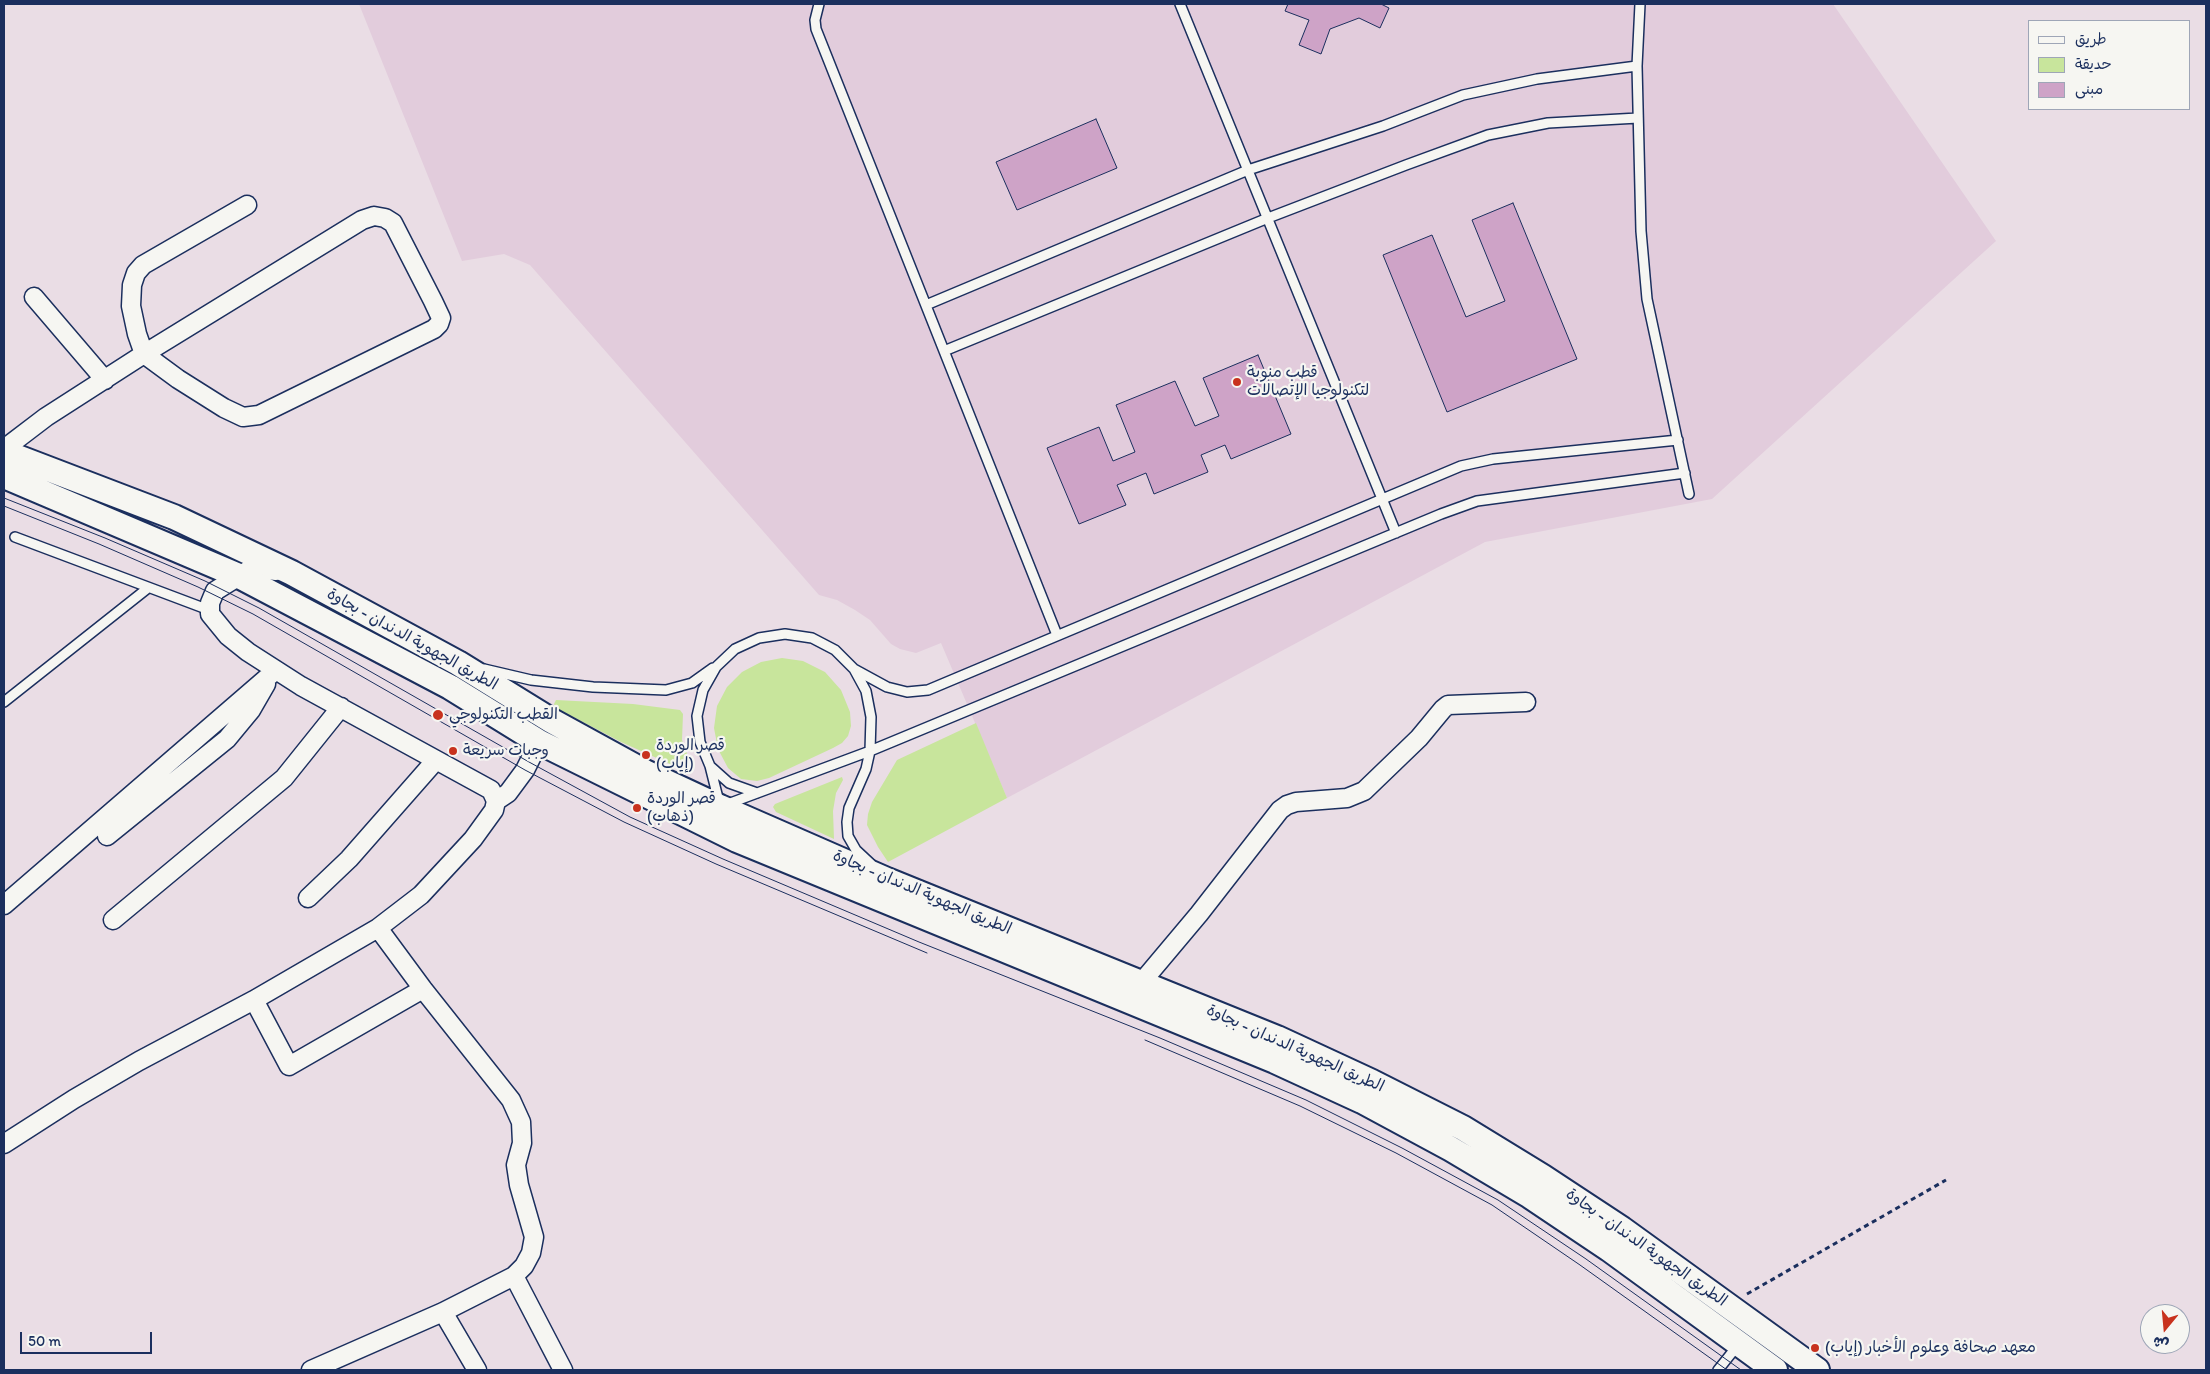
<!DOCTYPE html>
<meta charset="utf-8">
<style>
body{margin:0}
#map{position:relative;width:2210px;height:1374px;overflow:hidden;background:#eadde5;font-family:Itim,"Playpen Sans Arabic",sans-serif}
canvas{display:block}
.frame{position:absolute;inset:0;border:5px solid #1b2f5e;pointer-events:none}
.legend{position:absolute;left:2028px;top:20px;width:162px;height:90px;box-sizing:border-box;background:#f6f6f2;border:1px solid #9ea6b7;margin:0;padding:6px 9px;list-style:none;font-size:15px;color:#1b2f5e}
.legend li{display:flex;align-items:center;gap:10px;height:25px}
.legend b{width:25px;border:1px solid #9ea6b7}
.north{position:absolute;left:2140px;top:1304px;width:50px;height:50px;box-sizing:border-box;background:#f6f6f2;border:1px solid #9ea6b7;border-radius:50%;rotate:197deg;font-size:14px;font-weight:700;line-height:20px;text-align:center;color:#1b2f5e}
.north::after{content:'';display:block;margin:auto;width:18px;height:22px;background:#c8321e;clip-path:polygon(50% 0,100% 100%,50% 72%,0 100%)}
.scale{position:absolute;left:20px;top:1332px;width:132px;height:22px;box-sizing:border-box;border:2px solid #1b2f5e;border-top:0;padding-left:6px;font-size:15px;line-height:18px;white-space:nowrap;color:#1b2f5e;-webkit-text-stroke:4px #f6f6f2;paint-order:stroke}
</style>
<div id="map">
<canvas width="2210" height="1374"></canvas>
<div class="frame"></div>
<ul class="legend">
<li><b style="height:6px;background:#f6f6f2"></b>طريق</li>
<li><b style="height:14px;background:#c8e59c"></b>حديقة</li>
<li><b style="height:14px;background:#cea3c7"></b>مبنى</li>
</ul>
<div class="north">ش</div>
<div class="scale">50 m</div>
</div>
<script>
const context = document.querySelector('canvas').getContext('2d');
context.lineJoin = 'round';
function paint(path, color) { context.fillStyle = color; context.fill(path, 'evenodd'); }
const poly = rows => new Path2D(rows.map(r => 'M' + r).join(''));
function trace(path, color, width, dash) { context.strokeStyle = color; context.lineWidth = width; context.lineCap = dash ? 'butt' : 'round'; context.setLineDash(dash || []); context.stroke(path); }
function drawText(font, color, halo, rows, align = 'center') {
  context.font = font + ' Itim,"Playpen Sans Arabic",sans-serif'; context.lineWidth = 4.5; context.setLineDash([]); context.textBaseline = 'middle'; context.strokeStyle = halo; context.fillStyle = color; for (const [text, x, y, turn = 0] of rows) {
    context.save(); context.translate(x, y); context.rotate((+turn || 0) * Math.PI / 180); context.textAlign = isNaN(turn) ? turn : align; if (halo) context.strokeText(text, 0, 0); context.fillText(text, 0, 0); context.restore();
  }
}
const built = poly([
 [359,4,1833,4,1996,241,1712,499,1485,542,1007,798,941,643,916,653,900,649,891,644,870,620,855,610,837,600,819,595,530,265,504,254,462,261]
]);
const green = poly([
 [782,658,803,661,825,672,841,690,850,712,851,726,848,736,842,743,833,748,769,778,757,781,741,779,728,768,718,749,714,728,717,706,727,687,742,672,761,662],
 [556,700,633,704,680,710,683,714,682,740,693,769,691,772,688,772,621,742,556,708,554,704],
 [976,723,1007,798,888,862,878,847,867,825,868,814,872,802,897,760],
 [842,777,843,780,836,793,833,811,834,839,776,812,773,807,775,804]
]);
const building = poly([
 [1288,4,1381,4,1389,8,1380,28,1359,18,1330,29,1321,54,1299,45,1309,20,1285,11,1288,4],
 [1096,119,1117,168,1017,210,996,162,1096,119],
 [1513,203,1577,359,1447,412,1383,255,1432,235,1466,317,1505,301,1472,220,1513,203],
 [1258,355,1291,434,1231,459,1225,445,1201,455,1208,472,1154,494,1146,473,1117,485,1126,505,1079,524,1047,448,1099,427,1113,461,1135,452,1116,405,1175,381,1195,426,1219,416,1203,378,1258,355]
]);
const path = poly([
 [1747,1294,1946,1180]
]);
const lane = poly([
 [819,4,815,20,816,29,1057,635],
 [1180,4,1396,533],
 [1640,4,1637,66,1641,231,1647,299,1689,494],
 [926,305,1248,170,1383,126,1463,95,1537,79,1637,66],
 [944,351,1268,218,1406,165,1488,135,1548,123,1638,118],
 [15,537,209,610],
 [484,669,531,680,593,687,666,690,692,683,713,668],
 [854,669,887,687,907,692,928,690,1461,466,1493,459,1678,440],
 [4,702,148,588],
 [710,766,719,802],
 [757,793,729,783,710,766,700,742,697,716,703,690,716,667,735,649,759,638,785,634,812,638,835,650,854,669,866,691,871,717,870,751,866,769,849,808,847,822,848,836,856,850,871,864],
 [725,805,870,751,1441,514,1477,501,1685,473],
 [1718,1370,1738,1345]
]);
const street = poly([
 [34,297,105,380],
 [4,449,46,417,144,354,362,220,374,216,385,218,393,223,433,301,441,318,439,324,434,329,259,415,243,417,224,408,178,379,144,354,137,334,131,306,132,285,136,273,143,265,247,205],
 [496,801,508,793,525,770,539,742],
 [107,836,227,739,251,710,266,684],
 [308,898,349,859,436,760],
 [4,905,276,670],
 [113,920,284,778,341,707],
 [1141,983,1199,914,1280,810,1287,805,1296,802,1347,798,1364,791,1419,738,1443,709,1448,705,1526,702],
 [254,1000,289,1066,423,989],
 [4,1144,74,1099,139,1061,254,1000,378,928,421,895,473,839,494,810,496,801,491,790,301,686,248,652,228,636,210,614,210,603,215,591,252,568,276,571],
 [514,1276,563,1370],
 [443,1312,477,1370],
 [311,1370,443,1312,514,1276,524,1266,531,1253,534,1237,519,1185,516,1165,522,1143,521,1122,511,1100,423,989,378,928]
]);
const secondary = poly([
 [4,452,174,517,292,573,458,663,552,721,645,772,720,807,887,880,1277,1038,1372,1082,1463,1128,1543,1177,1622,1229,1817,1370],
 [4,476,239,576,450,687,539,742,737,840,1275,1061,1362,1101,1451,1149,1530,1196,1609,1249,1775,1370]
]);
const tram = poly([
 [4,498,105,538,205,581,259,608,529,762,630,817,723,859,919,942,1160,1038,1306,1100,1402,1148,1498,1200,1586,1259,1741,1370],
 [4,506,99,544,198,587,253,614,525,770,624,822,716,864,927,953],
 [1145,1040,1300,1106,1396,1153,1492,1205,1580,1265,1727,1370]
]);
const markers = [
 [1237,382,5,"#c8321e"],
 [438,715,6,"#c8321e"],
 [453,751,5,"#c8321e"],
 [646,755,5,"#c8321e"],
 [637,808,5,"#c8321e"],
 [1815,1348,5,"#c8321e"]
];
const poiNames = [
 ["قطب منوبة",1247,373],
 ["لتكنولوجيا الإتصالات",1247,391],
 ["القطب التكنولوجي",449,715],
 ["قصر الوردة",656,746],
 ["(إياب)",656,764],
 ["وجبات سريعة",463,751],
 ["قصر الوردة",647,799],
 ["(ذهاب)",647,817],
 ["معهد صحافة وعلوم الأخبار (إياب)",1825,1348]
];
const streetNames = [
 ["الطريق الجهوية الدندان - بجاوة",412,640,29],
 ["الطريق الجهوية الدندان - بجاوة",922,893,23],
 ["الطريق الجهوية الدندان - بجاوة",1295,1049,24],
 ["الطريق الجهوية الدندان - بجاوة",1646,1248,35]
];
paint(built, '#e2ccdc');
paint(green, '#c8e59c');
paint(building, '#cea3c7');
trace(building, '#1b2f5e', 1);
trace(lane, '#1b2f5e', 12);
trace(street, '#1b2f5e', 21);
trace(secondary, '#1b2f5e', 28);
trace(path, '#1b2f5e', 3, [5, 4]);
trace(lane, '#f6f6f2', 9);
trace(street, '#f6f6f2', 18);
trace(secondary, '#f6f6f2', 24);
trace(tram, '#1b2f5e', 1);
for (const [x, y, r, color] of markers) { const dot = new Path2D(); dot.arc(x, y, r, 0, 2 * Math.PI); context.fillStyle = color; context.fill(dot); trace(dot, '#f6f6f2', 2); }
drawText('16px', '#1b2f5e', '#f6f6f2', poiNames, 'left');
drawText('16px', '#1b2f5e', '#f6f6f2', streetNames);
</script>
